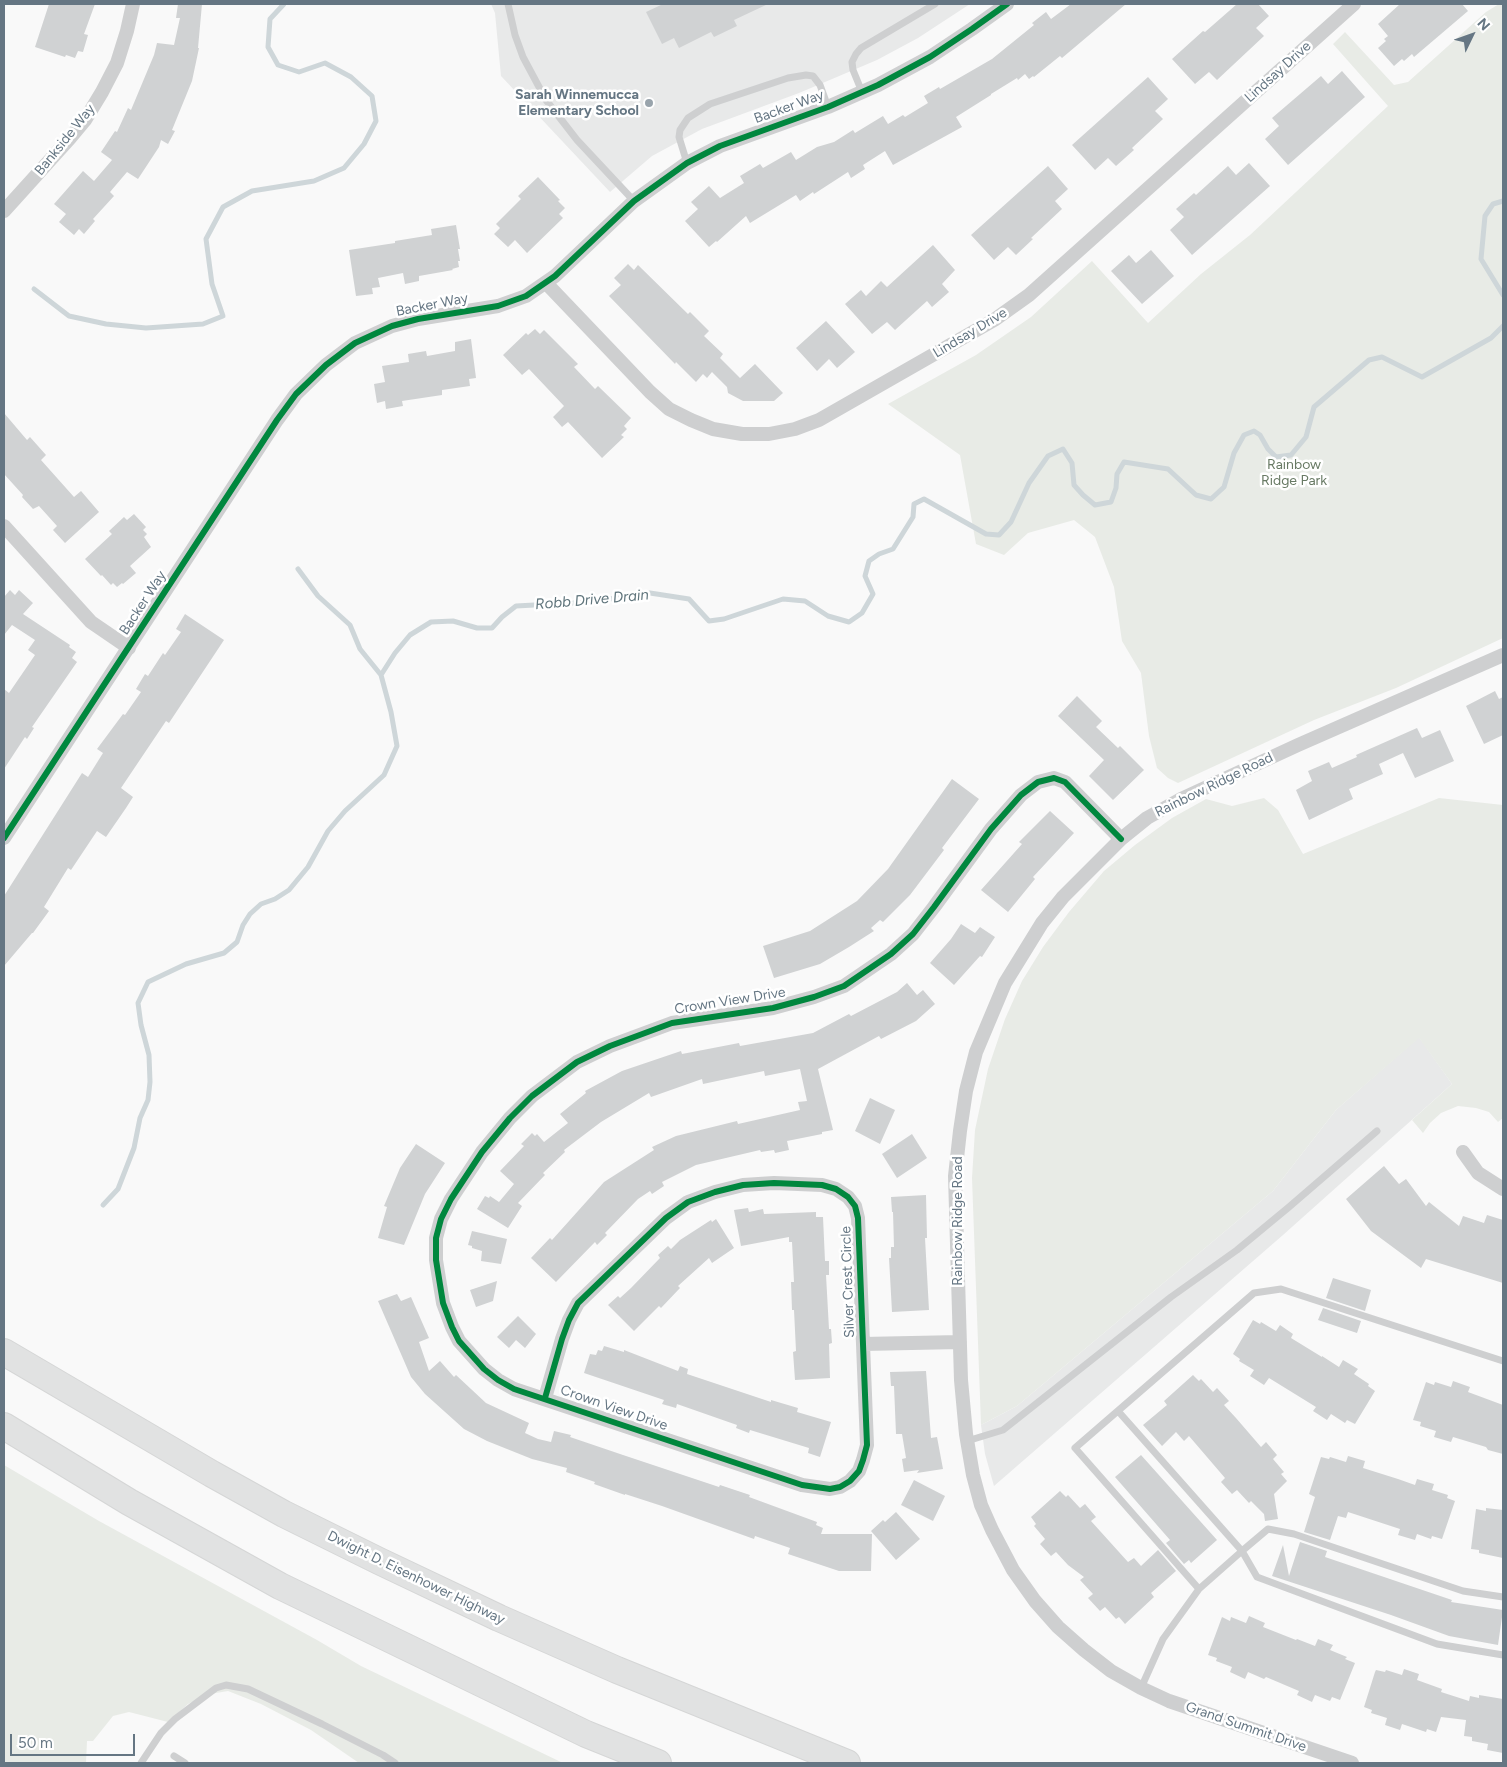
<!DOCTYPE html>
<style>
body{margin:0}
#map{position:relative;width:1507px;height:1767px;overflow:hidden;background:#f9f9f9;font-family:Figtree,sans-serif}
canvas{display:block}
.frame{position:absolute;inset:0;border:5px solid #657683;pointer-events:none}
.north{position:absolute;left:1447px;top:10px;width:50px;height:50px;-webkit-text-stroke:4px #fff;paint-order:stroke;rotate:48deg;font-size:14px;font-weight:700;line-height:20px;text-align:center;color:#657683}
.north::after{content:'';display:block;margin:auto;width:18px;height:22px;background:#657683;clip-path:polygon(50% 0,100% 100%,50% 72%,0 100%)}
.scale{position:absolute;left:10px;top:1734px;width:125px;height:22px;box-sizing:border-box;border:2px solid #657683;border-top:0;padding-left:6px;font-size:15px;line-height:18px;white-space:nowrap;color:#657683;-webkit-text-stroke:4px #fff;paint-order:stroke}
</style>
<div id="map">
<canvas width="1507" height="1767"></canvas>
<div class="frame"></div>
<div class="north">N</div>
<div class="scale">50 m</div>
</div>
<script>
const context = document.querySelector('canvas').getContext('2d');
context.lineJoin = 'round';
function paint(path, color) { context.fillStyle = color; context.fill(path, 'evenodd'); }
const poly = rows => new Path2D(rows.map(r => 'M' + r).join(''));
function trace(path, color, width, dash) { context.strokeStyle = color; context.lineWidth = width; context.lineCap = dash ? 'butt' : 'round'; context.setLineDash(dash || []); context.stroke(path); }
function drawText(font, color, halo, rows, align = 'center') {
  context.font = font + ' Figtree,sans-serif'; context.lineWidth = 5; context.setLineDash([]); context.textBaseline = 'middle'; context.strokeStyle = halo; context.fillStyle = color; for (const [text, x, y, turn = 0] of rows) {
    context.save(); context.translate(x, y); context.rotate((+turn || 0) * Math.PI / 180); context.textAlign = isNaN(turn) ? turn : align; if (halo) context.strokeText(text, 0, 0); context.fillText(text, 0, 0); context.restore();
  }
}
const built = poly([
 [491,4,970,4,918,38,877,60,799,93,702,129,652,156,610,192,501,76,495,13],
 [1419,1037,1452,1084,1283,1235,994,1486,985,1454,981,1425,1017,1406,1273,1191,1336,1110]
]);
const green = poly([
 [1499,4,1503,4,1503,638,1396,688,1314,720,1178,783,1168,778,1157,768,1149,736,1141,673,1122,641,1114,587,1095,537,1074,520,1028,533,1004,555,976,544,960,455,888,404,976,355,1031,317,1092,261,1148,323,1201,274,1250,235,1388,106,1333,44,1345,32,1394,85,1408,82,1486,12],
 [1264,798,1278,810,1303,854,1439,798,1503,805,1503,1118,1498,1122,1489,1112,1476,1108,1458,1106,1441,1113,1430,1123,1423,1133,1412,1120,1452,1084,1419,1038,1336,1110,1273,1191,1017,1406,981,1425,972,1178,975,1130,988,1069,1005,1019,1022,981,1043,947,1069,912,1104,871,1135,845,1172,818,1206,799,1232,806],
 [4,1465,99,1521,317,1640,361,1666,563,1763,359,1763,311,1730,261,1704,228,1691,210,1694,188,1704,168,1722,129,1712,113,1716,93,1741,87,1741,86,1763,4,1763]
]);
const stream = poly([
 [1503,201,1493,204,1485,216,1481,259,1503,295],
 [34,289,69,316,106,324,146,328,203,324,223,316,212,284,206,239,223,207,252,191,314,181,344,168,364,144,376,121,372,96,351,77,325,63,299,72,278,65,268,47,270,19,284,4],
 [298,569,318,596,350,625,360,649,381,675],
 [103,1205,118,1189,134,1148,140,1118,148,1100,150,1082,149,1055,141,1025,138,1003,148,982,186,964,224,953,237,942,243,925,250,914,261,904,275,899,289,890,308,867,328,831,345,811,384,775,397,746,391,712,381,675,395,653,410,635,431,622,453,621,477,628,492,628,502,617,516,606,590,602,650,593,689,599,709,621,724,619,783,599,805,601,828,616,849,622,862,613,873,594,865,576,869,561,879,554,893,549,913,517,914,504,924,499,986,534,999,535,1011,522,1029,483,1048,456,1063,449,1072,463,1074,485,1083,495,1095,505,1111,502,1116,488,1117,474,1124,462,1168,469,1196,495,1211,499,1224,487,1234,453,1244,435,1254,431,1260,435,1268,449,1276,457,1291,455,1306,437,1314,407,1369,360,1382,357,1422,377,1491,338,1503,326]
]);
const building = poly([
 [49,4,95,4,84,34,88,35,83,52,78,51,75,58,66,55,65,57,35,47],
 [178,4,202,4,198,48,199,48,192,81,172,130,175,131,168,144,161,140,159,147,138,179,127,172,110,192,114,196,93,219,95,221,84,234,79,229,74,235,59,222,66,214,54,204,83,171,94,181,112,160,101,152,115,131,117,132,128,108,131,110,154,55,157,43,174,45,180,18,176,18],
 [663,4,768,4,734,20,737,26,714,37,711,32,679,48,674,38,662,44,646,12],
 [1071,4,1126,4,1062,58,1060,56,1034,77,1033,76,1029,79,1025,74,1018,80,1017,78,991,94,991,95,956,117,962,127,893,165,885,151,863,165,865,169,851,178,848,172,814,194,813,192,800,201,796,195,750,223,746,216,717,242,716,241,709,247,685,221,698,209,691,202,709,186,720,198,744,183,740,176,760,164,763,168,791,152,796,160,817,147,834,142,853,130,855,133,883,116,888,124,903,115,905,117,928,103,924,96,939,87,940,89,992,59,1034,25,1032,23,1046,12,1051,19],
 [1237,4,1258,4,1269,16,1256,28,1264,36,1217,80,1209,72,1195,84,1172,59,1203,31,1205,32],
 [1400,4,1462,4,1468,11,1414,57,1412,54,1404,61,1402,59,1394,66,1378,48,1386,41,1384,39,1388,36,1378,24],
 [1342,71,1365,97,1288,165,1265,139,1279,126,1272,118,1321,76,1328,84],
 [1148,77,1168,99,1155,111,1163,119,1132,148,1134,150,1116,166,1108,158,1095,170,1072,145],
 [1249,163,1270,186,1192,255,1170,230,1184,217,1176,209,1194,193,1196,195,1228,166,1236,175],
 [1048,166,1068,189,1055,201,1062,209,1031,238,1033,239,1016,255,1008,247,994,260,971,235],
 [538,177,560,200,558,201,565,208,559,214,563,218,527,253,515,240,508,247,494,234,500,228,496,224,521,199,518,196],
 [456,225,460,249,458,249,460,261,458,261,459,267,452,269,453,270,419,276,419,281,405,284,403,273,378,278,380,287,372,288,373,294,356,296,349,250,395,243,395,241,432,235,431,229],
 [933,245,955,270,942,284,949,292,932,307,927,301,895,330,887,322,872,334,845,304,861,290,866,296,881,281,887,287],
 [1151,250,1174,276,1142,304,1111,271,1129,255,1136,263],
 [628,264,634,270,638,265,688,314,690,312,709,331,704,336,723,354,720,358,740,378,755,364,783,393,774,401,743,401,728,393,727,387,712,372,707,378,703,374,696,382,676,362,675,364,609,296,621,285,614,278],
 [826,321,855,352,837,368,829,359,817,371,796,348],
 [535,329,540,334,544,330,578,364,574,367,595,389,598,386,631,418,624,426,627,429,621,435,624,437,602,458,568,422,562,427,553,417,564,406,529,369,522,375,503,355,526,333,528,335],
 [471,339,476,378,469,379,470,386,442,390,442,395,402,401,403,406,386,409,385,401,377,403,374,384,385,382,382,366,409,362,408,354,426,351,427,356,455,351,455,342],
 [4,413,27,440,30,437,46,455,41,460,74,497,81,491,99,512,65,543,53,530,57,526,39,506,33,509,22,497,23,495,4,474],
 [134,514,146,527,143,530,147,534,144,537,151,547,130,566,136,573,123,584,122,583,117,587,113,583,111,585,102,575,101,576,85,559,112,534,109,531,124,517,127,520],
 [10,590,15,595,19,590,33,603,23,614,70,645,69,647,76,652,72,658,77,662,32,727,34,728,27,739,25,737,4,769,4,689,9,693,35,655,28,650,35,640,12,625,4,635,4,597],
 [185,614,224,640,169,723,166,721,121,788,133,797,126,808,106,837,97,831,71,870,68,868,44,907,49,911,33,933,32,933,4,966,4,896,82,773,88,777,103,753,97,749,123,714,125,715,141,692,136,689,145,674,148,676,163,653,165,655,181,632,176,629],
 [1495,691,1499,699,1503,697,1503,735,1484,744,1466,706],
 [1077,696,1102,721,1096,727,1118,748,1120,746,1144,770,1113,800,1089,776,1104,760,1058,716],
 [1417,728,1422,738,1440,730,1454,761,1415,778,1403,753,1379,764,1383,774,1349,789,1353,799,1309,820,1296,790,1312,781,1308,771,1329,762,1332,768,1357,757,1356,755],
 [952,779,979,799,942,848,944,850,910,895,883,922,880,920,871,928,874,931,849,947,820,964,774,978,763,946,810,931,857,901,888,869],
 [1050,811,1074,833,1033,877,1035,879,1008,912,981,890,1022,844,1019,842],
 [961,924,975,933,980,927,995,937,982,957,980,956,954,985,930,963,951,939],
 [907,983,917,995,923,990,935,1004,916,1021,881,1039,879,1036,818,1069,833,1130,822,1132,822,1134,787,1141,789,1150,775,1153,774,1150,761,1152,760,1150,696,1165,662,1182,664,1186,652,1194,650,1191,638,1199,605,1233,607,1235,597,1245,595,1242,556,1282,531,1258,550,1238,552,1240,604,1182,654,1150,652,1147,676,1136,737,1121,738,1124,800,1110,798,1102,807,1101,800,1069,765,1076,764,1071,703,1084,702,1079,651,1097,649,1093,601,1122,564,1150,565,1152,543,1173,545,1175,518,1203,522,1206,508,1228,477,1209,485,1196,489,1198,490,1196,499,1202,514,1184,500,1171,524,1146,521,1144,532,1133,535,1136,537,1134,544,1142,568,1123,560,1114,586,1093,585,1091,622,1071,681,1051,682,1054,739,1043,740,1046,813,1033,849,1014,851,1016,897,992],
 [870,1098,895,1110,880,1144,855,1131],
 [912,1134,927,1158,897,1178,882,1154],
 [416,1144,445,1163,425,1194,404,1245,378,1238,387,1207,384,1206,400,1168],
 [1384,1166,1399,1184,1406,1179,1426,1206,1429,1202,1459,1226,1463,1216,1484,1223,1487,1215,1503,1220,1503,1283,1426,1259,1421,1268,1371,1231,1346,1199],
 [926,1195,927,1238,925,1238,929,1310,892,1312,889,1258,891,1258,891,1247,894,1247,893,1212,892,1212,891,1197],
 [748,1208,749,1212,763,1209,764,1214,816,1212,816,1217,823,1217,825,1261,829,1261,829,1275,826,1275,829,1329,831,1329,832,1343,829,1344,830,1378,795,1380,793,1352,796,1351,794,1310,792,1310,791,1282,794,1282,792,1242,789,1242,789,1237,741,1246,734,1210],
 [716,1219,734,1248,712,1263,709,1258,678,1286,680,1288,661,1308,659,1306,634,1331,608,1305,618,1296,620,1298,631,1288,660,1258,658,1255,668,1246,671,1249,680,1240,711,1220,712,1222],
 [472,1231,507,1239,501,1264,481,1261,482,1251,472,1248,472,1246,468,1245],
 [1333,1278,1371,1290,1365,1311,1326,1298],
 [497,1281,493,1301,476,1307,470,1290],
 [397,1294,401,1301,411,1297,429,1338,419,1342,429,1371,440,1361,454,1377,456,1375,486,1403,529,1423,525,1433,538,1439,551,1442,554,1431,571,1435,570,1437,623,1455,719,1487,720,1485,750,1495,749,1497,817,1522,816,1525,823,1528,821,1534,872,1534,871,1571,839,1571,788,1554,790,1548,755,1536,754,1539,662,1506,625,1494,625,1495,594,1484,595,1482,566,1472,567,1468,532,1459,487,1441,464,1429,425,1394,411,1377,378,1301],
 [1323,1308,1361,1321,1357,1333,1318,1320],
 [518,1316,536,1334,525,1348,516,1340,509,1348,497,1337],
 [1253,1320,1260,1324,1261,1322,1276,1331,1280,1325,1293,1334,1291,1338,1322,1357,1322,1356,1339,1367,1343,1360,1358,1369,1354,1374,1369,1384,1368,1386,1375,1391,1355,1424,1347,1420,1345,1423,1331,1414,1327,1420,1313,1411,1316,1407,1269,1378,1264,1385,1250,1376,1254,1370,1239,1361,1240,1359,1233,1354],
 [604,1346,624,1352,624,1350,678,1371,680,1366,688,1369,687,1374,771,1402,771,1400,798,1408,797,1412,831,1422,820,1457,808,1453,809,1448,750,1430,749,1433,736,1428,737,1425,677,1404,676,1408,662,1404,664,1400,584,1373,590,1354,596,1355,598,1350,602,1351],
 [926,1371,931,1438,937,1437,943,1469,917,1473,919,1470,904,1472,902,1459,906,1458,902,1434,896,1434,894,1386,891,1386,890,1372],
 [1193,1375,1199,1381,1201,1379,1213,1392,1217,1388,1229,1401,1224,1405,1236,1418,1261,1447,1266,1442,1277,1455,1273,1459,1284,1472,1281,1474,1287,1481,1274,1494,1278,1519,1265,1521,1264,1514,1251,1501,1249,1503,1237,1490,1232,1494,1221,1482,1225,1478,1189,1436,1184,1441,1176,1432,1162,1446,1143,1425,1167,1405,1164,1401],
 [1453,1381,1470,1387,1468,1392,1503,1405,1503,1454,1488,1450,1486,1447,1453,1437,1451,1442,1434,1437,1436,1431,1420,1426,1421,1422,1413,1420,1426,1382,1434,1385,1435,1382,1451,1387],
 [1141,1455,1217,1540,1191,1563,1189,1560,1184,1564,1166,1543,1170,1540,1115,1477],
 [1348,1456,1365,1461,1363,1468,1398,1479,1415,1485,1417,1479,1434,1484,1432,1490,1448,1495,1447,1498,1455,1501,1442,1539,1432,1536,1431,1539,1417,1534,1415,1540,1398,1535,1400,1529,1348,1512,1346,1518,1338,1516,1330,1540,1304,1532,1315,1497,1309,1494,1321,1457,1329,1459,1330,1457,1346,1462],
 [914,1480,945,1496,933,1521,901,1505],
 [1060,1491,1066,1497,1068,1495,1080,1508,1085,1504,1096,1517,1091,1521,1128,1562,1134,1558,1141,1566,1158,1550,1176,1571,1151,1593,1154,1597,1125,1624,1119,1617,1116,1619,1105,1607,1100,1611,1088,1598,1093,1594,1080,1580,1084,1577,1068,1565,1056,1552,1051,1556,1040,1544,1045,1539,1034,1526,1036,1524,1031,1517],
 [1486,1508,1503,1510,1503,1558,1479,1553,1479,1550,1471,1549,1476,1509,1486,1511],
 [896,1512,920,1539,896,1560,871,1531,883,1520,885,1522],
 [1300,1542,1327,1551,1325,1557,1452,1600,1451,1602,1503,1610,1498,1645,1449,1636,1391,1615,1272,1576,1283,1545,1289,1576],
 [1249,1616,1265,1623,1263,1627,1296,1640,1297,1639,1315,1646,1318,1639,1333,1645,1330,1650,1347,1657,1345,1659,1355,1663,1340,1700,1332,1697,1330,1701,1315,1695,1312,1702,1297,1695,1299,1691,1266,1677,1264,1679,1248,1672,1245,1679,1230,1672,1232,1667,1216,1661,1217,1658,1208,1655,1222,1617,1230,1621,1231,1617,1246,1623],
 [1404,1669,1419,1674,1417,1680,1442,1689,1441,1692,1469,1701,1470,1696,1479,1698,1479,1695,1503,1699,1503,1753,1487,1750,1488,1744,1472,1741,1472,1737,1464,1736,1466,1720,1441,1717,1436,1732,1427,1729,1426,1732,1402,1724,1400,1730,1385,1725,1387,1718,1371,1713,1372,1710,1364,1707,1375,1672,1376,1670,1385,1672,1386,1670,1402,1675]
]);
const service = poly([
 [508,4,515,35,523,57,546,100,577,140,634,201],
 [862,92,853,70,852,62,856,54,861,48,935,4],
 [687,163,679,137,680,130,688,118,710,104,788,78,806,75,813,76,820,85,828,107],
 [1118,1411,1242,1551,1268,1529,1294,1534,1463,1591,1503,1597],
 [967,1441,1003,1430,1171,1297,1237,1250,1289,1207,1377,1131],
 [1199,1589,1075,1448,1254,1293,1281,1289,1503,1361],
 [1141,1688,1163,1639,1199,1589,1242,1551,1257,1577,1437,1644,1503,1655],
 [174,1756,185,1763],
 [141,1763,161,1733,175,1719,216,1688,226,1685,248,1689,322,1724,383,1755,395,1763]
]);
const minor = poly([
 [4,211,70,138,85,120,102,92,117,63,127,31,133,4],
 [546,283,650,392,669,409,691,420,713,429,742,434,769,434,795,429,819,420,994,320,1029,295,1354,4],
 [4,526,91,622,129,648],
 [4,838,277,420,296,394,326,365,355,343,392,326,418,319,498,306,526,296,555,276,634,201,687,163,720,146,828,107,878,85,930,57,972,29,1007,4],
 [1463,1152,1478,1173,1503,1189],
 [863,1344,960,1342],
 [545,1398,562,1339,569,1320,578,1303,666,1218,688,1202,715,1192,743,1185,774,1183,822,1185,836,1189,848,1197,855,1206,858,1218,867,1445,863,1460,859,1471,850,1481,840,1487,830,1489,802,1485,514,1389,498,1380,484,1369,459,1341,452,1327,443,1303,436,1260,436,1238,441,1219,451,1199,482,1152,510,1118,532,1096,577,1062,610,1046,672,1023,773,1008,814,997,844,986,891,954,913,934,934,907,991,829,1021,795,1038,782,1054,778,1065,782,1121,839],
 [1352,1763,1169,1701,1141,1688,1111,1671,1084,1650,1058,1627,1035,1601,1013,1570,992,1530,981,1505,973,1475,966,1434,961,1380,955,1176,960,1131,966,1091,976,1052,1005,983,1042,923,1063,897,1121,839,1147,818,1181,799,1298,745,1503,655]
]);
const motorway = poly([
 [4,1352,212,1474,284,1514,379,1561,499,1618,617,1670,847,1763],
 [4,1426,129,1502,280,1586,586,1734,658,1763]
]);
const cycleway = poly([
 [4,838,277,420,296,394,326,365,355,343,392,326,418,319,498,306,526,296,555,276,634,201,687,163,720,146,828,107,878,85,930,57,972,29,1007,4],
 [545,1398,562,1339,569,1320,578,1303,666,1218,688,1202,715,1192,743,1185,774,1183,822,1185,836,1189,848,1197,855,1206,858,1218,867,1445,863,1460,859,1471,850,1481,840,1487,830,1489,802,1485,514,1389,498,1380,484,1369,459,1341,452,1327,443,1303,436,1260,436,1238,441,1219,451,1199,482,1152,510,1118,532,1096,577,1062,610,1046,672,1023,773,1008,814,997,844,986,891,954,913,934,934,907,991,829,1021,795,1038,782,1054,778,1065,782,1121,839]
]);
const markers = [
 [649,103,5,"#99a4ac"]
];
const streetNames = [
 ["Lindsay Drive",1278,72,-42],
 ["Backer Way",789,107,-20],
 ["Bankside Way",65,140,-51],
 ["Backer Way",432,305,-11],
 ["Lindsay Drive",970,333,-31],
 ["Backer Way",143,603,-57],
 ["Rainbow Ridge Road",1214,785,-26],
 ["Crown View Drive",730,1001,-9],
 ["Rainbow Ridge Road",958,1221,-90],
 ["Silver Crest Circle",848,1282,-92],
 ["Crown View Drive",614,1408,19],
 ["Dwight D. Eisenhower Highway",416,1578,26],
 ["Grand Summit Drive",1246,1727,19]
];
const poiNames = [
 ["Sarah Winnemucca",639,95],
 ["Elementary School",639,111]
];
const parkNames = [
 ["Rainbow",1294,465],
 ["Ridge Park",1294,481]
];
const waterNames = [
 ["Robb Drive Drain",592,600,-5]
];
paint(built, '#e8e9e9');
paint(green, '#e8ebe6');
trace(stream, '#ced6d9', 5);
paint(building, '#d0d2d3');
trace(motorway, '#d5d6d6', 28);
trace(service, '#cecfd0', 7);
trace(minor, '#cecfd0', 14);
trace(motorway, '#e1e2e2', 26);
trace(cycleway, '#00873e', 6);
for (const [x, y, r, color] of markers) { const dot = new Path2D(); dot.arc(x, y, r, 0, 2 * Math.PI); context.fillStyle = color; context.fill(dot); trace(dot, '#fff', 2); }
drawText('14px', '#657683', '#fff', streetNames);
drawText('bold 14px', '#657683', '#fff', poiNames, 'right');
drawText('14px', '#687a64', '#fff', parkNames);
drawText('italic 15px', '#60757c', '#fff', waterNames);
</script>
